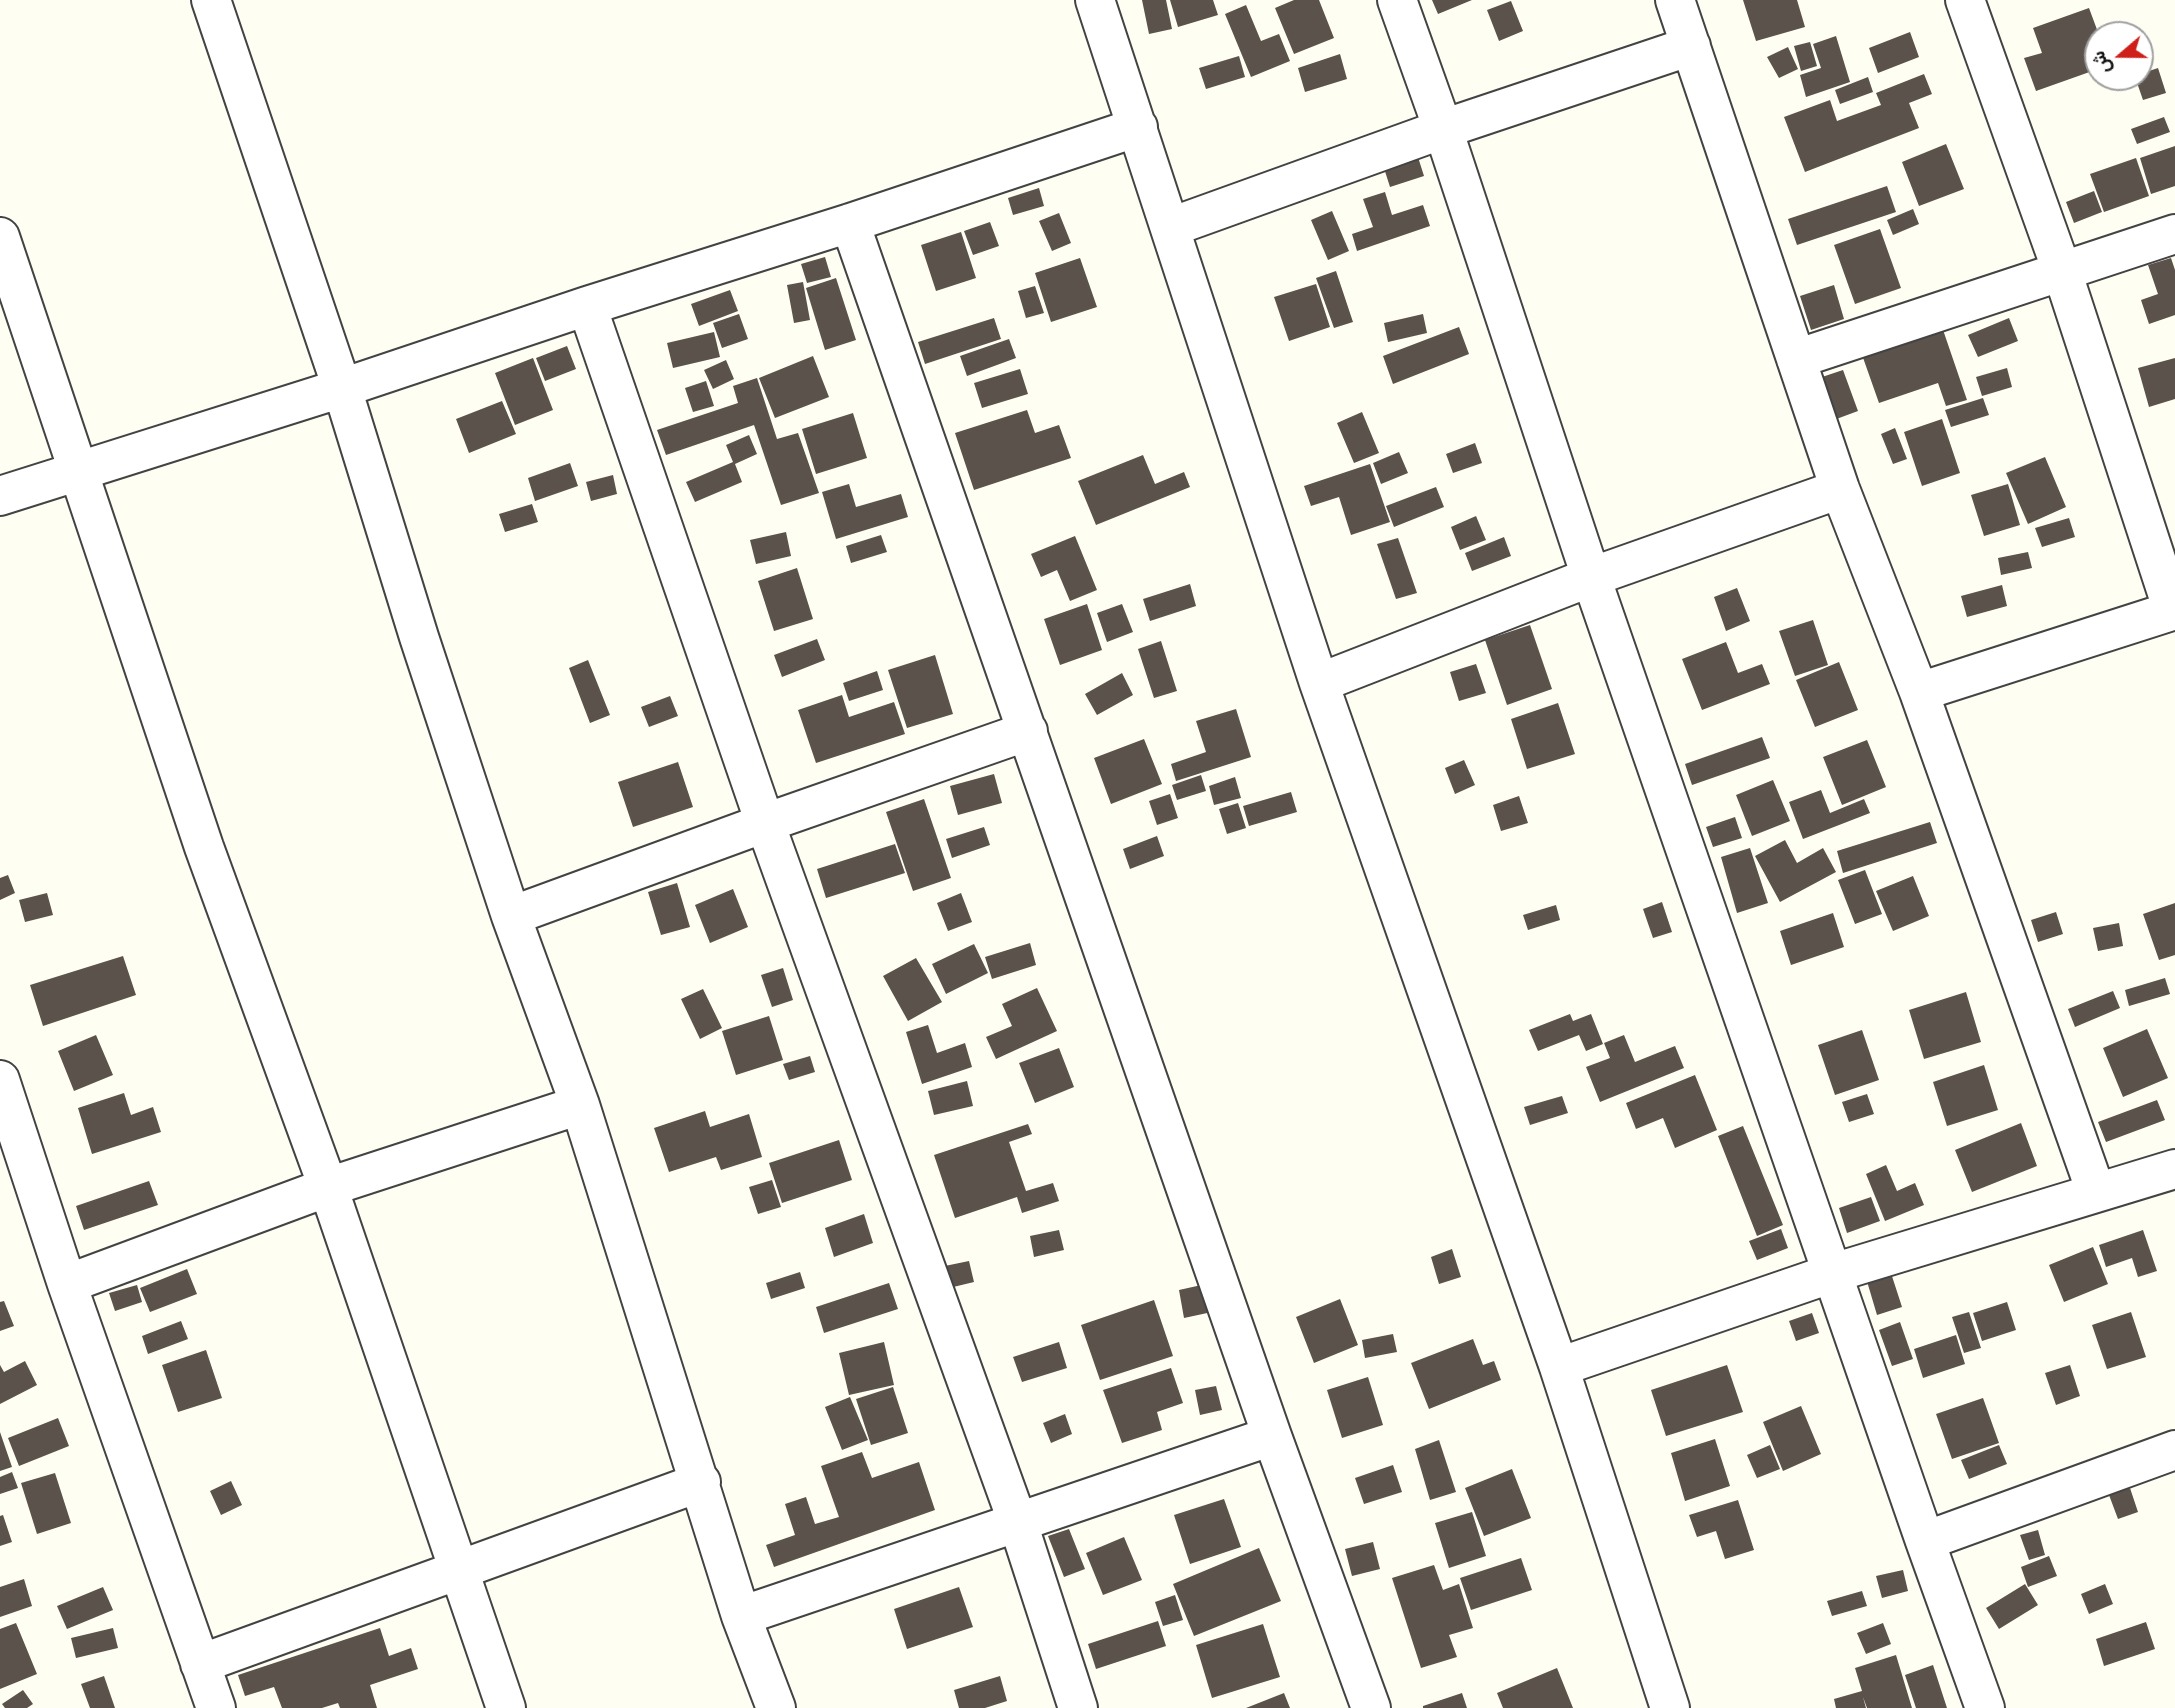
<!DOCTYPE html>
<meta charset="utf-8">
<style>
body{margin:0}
#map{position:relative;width:2175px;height:1708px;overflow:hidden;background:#fffef3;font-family:Bitter,Vazirmatn,serif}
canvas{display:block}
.north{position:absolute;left:2084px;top:21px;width:70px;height:70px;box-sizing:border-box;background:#fff;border:2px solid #9f9f9f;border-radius:50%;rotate:250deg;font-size:19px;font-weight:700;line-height:28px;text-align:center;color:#101010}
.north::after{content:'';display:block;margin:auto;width:24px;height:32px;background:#ce1f1a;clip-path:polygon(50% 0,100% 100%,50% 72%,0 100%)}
</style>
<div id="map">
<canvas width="2175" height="1708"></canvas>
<div class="north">ش</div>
</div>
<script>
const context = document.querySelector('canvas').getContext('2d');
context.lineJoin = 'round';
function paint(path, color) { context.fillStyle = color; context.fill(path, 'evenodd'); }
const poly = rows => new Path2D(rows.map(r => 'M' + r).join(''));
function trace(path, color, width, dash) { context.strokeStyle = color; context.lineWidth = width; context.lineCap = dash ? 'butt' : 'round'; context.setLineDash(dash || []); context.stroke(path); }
const building = poly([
 [1142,0,1166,0,1172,29,1149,34],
 [1170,0,1213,0,1218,15,1178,27],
 [1294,0,1319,0,1334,38,1294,54,1275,8],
 [1432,0,1472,0,1438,14],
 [1743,0,1797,0,1805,27,1756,41],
 [1511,1,1523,31,1499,41,1487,10],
 [1246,5,1261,41,1279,34,1290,61,1251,77,1225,14],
 [2089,8,2099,35,2098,69,2036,91,2024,58,2042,53,2033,28],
 [1910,32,1919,57,1878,73,1869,48],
 [1836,36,1850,82,1806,97,1800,75,1821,68,1813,44],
 [1810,42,1817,66,1801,71,1794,46],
 [1788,47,1798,69,1779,78,1767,57],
 [1340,54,1347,79,1305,92,1298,68],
 [1239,56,1245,77,1206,89,1199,68],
 [2158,68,2166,93,2143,100,2135,77,2140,77,2140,74],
 [1924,74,1932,94,1909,103,1919,128,1805,172,1784,117,1830,100,1837,121,1881,105,1876,93],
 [1868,77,1873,92,1840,104,1835,90],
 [2164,117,2170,132,2137,144,2131,129],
 [1946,144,1964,189,1919,206,1902,162],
 [2175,146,2175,186,2151,194,2140,158],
 [1417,154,1424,176,1390,187,1383,165],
 [2136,158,2149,196,2104,212,2090,174],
 [1887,186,1896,212,1797,245,1788,219],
 [1039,188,1044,206,1013,215,1008,198],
 [2094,191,2102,212,2074,223,2066,202],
 [1385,192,1392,215,1423,205,1430,226,1357,251,1352,234,1373,227,1363,199],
 [1913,209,1919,224,1893,235,1887,220],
 [1332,211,1349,251,1328,260,1311,220],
 [1059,213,1071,243,1052,251,1039,221],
 [990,222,999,246,973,255,964,231],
 [1880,229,1901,288,1855,304,1834,245],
 [961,232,976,278,936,291,921,245],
 [825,257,831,277,807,283,801,264],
 [1080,258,1097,307,1051,322,1035,273],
 [2171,258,2175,270,2175,315,2149,324,2141,300,2158,294,2148,265],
 [1336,271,1353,322,1334,328,1316,278],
 [836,278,856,340,825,350,806,288],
 [803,282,810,320,794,323,787,285],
 [1316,284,1330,327,1289,341,1274,297],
 [1834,285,1844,319,1811,330,1800,296],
 [1035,286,1044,313,1026,318,1018,291],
 [730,290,738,311,699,326,691,304],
 [739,314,748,339,722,348,713,323],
 [1423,314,1427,333,1388,342,1384,323],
 [994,318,1001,339,925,364,918,342],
 [2009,318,2018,341,1978,357,1968,335],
 [1941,324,1967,400,1946,406,1938,383,1879,403,1861,352],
 [1459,327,1469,354,1393,384,1383,356],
 [714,332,720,357,673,368,667,343],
 [1009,339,1016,358,967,376,960,356],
 [567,346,576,369,545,381,536,358],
 [813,356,829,397,775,418,759,378],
 [533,358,553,410,515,425,495,373],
 [2175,358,2175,399,2149,407,2138,368],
 [726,360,734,379,713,389,704,370],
 [2007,368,2012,387,1982,396,1976,377],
 [1020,369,1028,394,982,408,974,383],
 [1843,370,1858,411,1831,421,1816,379],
 [757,378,777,439,798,433,819,493,781,505,754,425,666,455,657,430,738,403,733,386],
 [706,381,714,406,693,412,685,388],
 [1983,398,1989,415,1951,427,1945,410],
 [502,401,516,434,469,453,456,419],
 [1027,410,1035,433,1059,425,1071,458,974,490,955,433],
 [1362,412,1379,453,1354,463,1337,423],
 [853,413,867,458,816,474,802,429],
 [1942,419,1960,473,1922,486,1904,432],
 [1895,428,1907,459,1893,464,1881,434],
 [749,435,757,454,735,464,742,482,695,502,686,482,733,462,726,445],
 [1475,443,1482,463,1453,473,1446,454],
 [1399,452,1408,473,1381,484,1373,463],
 [1143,455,1155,484,1184,472,1190,487,1096,525,1078,481],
 [2045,457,2066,507,2028,524,2006,473],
 [570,463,578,486,535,501,528,478],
 [1370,464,1390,522,1351,535,1339,497,1311,506,1304,486],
 [613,475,617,494,591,501,586,482],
 [849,484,856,507,901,494,908,517,836,539,822,492],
 [2008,484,2020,525,1984,536,1971,495],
 [1436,487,1444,507,1394,527,1386,506],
 [532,504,538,522,505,532,499,514],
 [1476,516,1486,540,1460,550,1451,527],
 [2069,518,2075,537,2042,547,2035,528],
 [786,532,791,556,756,564,750,540],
 [881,535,887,552,851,563,846,546],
 [1075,536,1097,590,1070,601,1057,570,1041,577,1031,554],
 [1504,537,1511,556,1472,571,1465,553],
 [1398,538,1417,593,1396,599,1377,544],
 [2028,552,2032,568,2001,575,1998,558],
 [797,568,813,619,774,631,758,581],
 [1190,584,1196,606,1150,621,1143,599],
 [2002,585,2007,606,1967,617,1961,596],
 [1737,588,1750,621,1726,631,1714,597],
 [1087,604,1102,650,1060,665,1044,619],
 [1122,604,1133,632,1107,642,1097,613],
 [1813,620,1828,665,1795,676,1779,631],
 [1530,625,1552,689,1507,705,1485,640],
 [817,639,825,660,782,677,774,655],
 [1161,641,1177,691,1154,698,1138,649],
 [1726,642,1738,673,1762,664,1770,684,1702,710,1682,659],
 [935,655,953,714,907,728,888,670],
 [588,660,610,715,590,723,569,668],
 [1839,662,1858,710,1815,727,1796,680],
 [1476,664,1486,693,1459,701,1450,672],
 [877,671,883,690,849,701,843,683],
 [1122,673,1133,695,1097,715,1085,694],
 [842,695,849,717,894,702,905,734,816,763,798,710],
 [670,696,678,716,649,727,641,707],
 [1558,703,1575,754,1527,769,1511,719],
 [1236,709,1251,757,1176,781,1171,764,1206,752,1196,721],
 [1762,737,1770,758,1692,785,1685,764],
 [1144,739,1162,784,1111,804,1094,758],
 [1867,740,1886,787,1842,805,1823,757],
 [1464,760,1475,785,1455,794,1445,768],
 [678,762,693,807,633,827,618,782],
 [994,774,1002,803,958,815,950,786],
 [1201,775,1206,791,1177,800,1172,785],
 [1235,777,1241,798,1214,805,1209,786],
 [1773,780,1790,821,1752,836,1736,795],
 [1821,790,1830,813,1864,799,1870,813,1803,839,1789,802],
 [1291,792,1297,812,1249,826,1243,806],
 [1170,794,1178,818,1157,825,1149,801],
 [1519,796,1528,823,1501,831,1493,805],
 [924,799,951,878,913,891,886,812],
 [1238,803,1246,828,1227,834,1219,809],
 [1735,817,1742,838,1713,847,1706,827],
 [1930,822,1937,843,1843,873,1837,851],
 [984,827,990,845,952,858,946,839],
 [1157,836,1164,856,1130,869,1123,849],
 [1785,840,1797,863,1823,848,1836,872,1780,902,1755,856],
 [895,844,905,873,826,898,817,869],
 [1750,848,1768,903,1737,913,1721,857],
 [1865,870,1882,914,1855,924,1838,880],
 [8,875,15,893,0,900,0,878],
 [1913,876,1929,916,1893,931,1876,891],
 [677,883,690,927,661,935,648,892],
 [733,889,748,927,710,943,695,905],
 [47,893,53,915,25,922,19,900],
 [961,893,972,922,948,931,937,903],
 [1662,902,1672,932,1653,938,1643,909],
 [2175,903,2175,955,2159,960,2143,914],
 [1556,905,1560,920,1528,930,1523,915],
 [2056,912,2063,934,2038,942,2031,920],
 [1833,913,1844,947,1791,965,1780,931],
 [2119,923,2123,946,2098,951,2093,928],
 [1030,943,1036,965,992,979,985,957],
 [974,944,988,973,946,994,932,964],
 [123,956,136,995,43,1026,30,985],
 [916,958,942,1002,908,1021,883,976],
 [783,968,793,1000,772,1007,761,975],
 [2165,978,2170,994,2129,1006,2125,990],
 [1037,988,1057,1031,996,1059,986,1037,1012,1026,1002,1004],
 [703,989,722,1028,700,1039,681,999],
 [2113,991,2120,1008,2075,1027,2068,1009],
 [1966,992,1981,1042,1924,1059,1909,1010],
 [1570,1014,1573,1021,1591,1014,1603,1044,1586,1051,1579,1035,1538,1051,1529,1030],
 [769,1016,783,1060,736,1075,722,1031],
 [928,1025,937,1053,965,1043,972,1067,922,1084,906,1032],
 [2147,1029,2168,1078,2123,1097,2103,1048],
 [1862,1030,1879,1080,1835,1095,1818,1045],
 [96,1035,113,1075,74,1091,58,1051],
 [1624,1035,1635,1062,1675,1046,1684,1068,1600,1102,1586,1067,1610,1058,1604,1043],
 [1059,1048,1074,1087,1035,1103,1019,1063],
 [810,1056,815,1072,789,1080,783,1064],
 [1984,1065,1998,1110,1947,1126,1933,1082],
 [1695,1075,1717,1130,1675,1148,1663,1118,1636,1129,1626,1103],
 [967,1081,973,1106,934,1115,928,1091],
 [124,1093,131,1115,153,1107,161,1132,92,1154,78,1108],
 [1867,1094,1874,1114,1849,1122,1842,1102],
 [1562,1096,1568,1113,1530,1125,1524,1107],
 [2157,1100,2165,1120,2106,1142,2098,1122],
 [705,1111,710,1127,749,1114,762,1157,721,1170,716,1157,669,1172,654,1128],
 [2021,1123,2037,1166,1972,1192,1955,1150],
 [1028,1124,1032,1134,1009,1142,1026,1191,1053,1183,1059,1201,1022,1213,1017,1197,955,1218,934,1155],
 [1743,1126,1783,1225,1757,1236,1718,1136],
 [839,1140,852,1180,782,1203,769,1163],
 [1886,1165,1897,1191,1915,1183,1924,1205,1885,1221,1866,1174],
 [772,1180,781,1207,758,1214,749,1187],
 [149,1181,158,1205,84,1230,76,1206],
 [1871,1197,1880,1221,1847,1233,1839,1208],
 [864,1214,873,1243,834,1257,825,1228],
 [1781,1229,1788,1248,1757,1260,1749,1241],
 [1059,1230,1064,1250,1034,1257,1030,1236],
 [2143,1230,2157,1271,2138,1277,2132,1258,2106,1267,2099,1245],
 [2093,1247,2108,1284,2064,1302,2049,1265],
 [1452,1249,1461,1277,1439,1284,1431,1257],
 [969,1261,974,1282,945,1289,940,1267],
 [187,1269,197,1294,150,1312,140,1288],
 [1890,1270,1902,1307,1877,1315,1866,1278],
 [800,1272,805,1288,771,1299,766,1283],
 [889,1283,898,1309,824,1333,816,1307],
 [1206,1284,1212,1312,1184,1318,1179,1290],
 [137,1285,142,1302,115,1311,109,1293],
 [1340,1299,1358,1345,1314,1363,1296,1317],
 [1154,1300,1173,1356,1100,1380,1081,1325],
 [4,1301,14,1326,0,1331,0,1302],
 [2007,1302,2016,1330,1982,1341,1973,1313],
 [1969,1312,1981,1348,1964,1353,1952,1317],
 [2131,1312,2146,1357,2107,1369,2092,1325],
 [1812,1313,1819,1333,1796,1341,1789,1321],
 [181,1321,188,1339,148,1354,142,1336],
 [1900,1322,1913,1359,1892,1366,1879,1330],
 [1393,1334,1397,1352,1365,1358,1362,1340],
 [1956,1335,1965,1364,1923,1378,1914,1349],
 [1473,1339,1483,1365,1494,1361,1501,1380,1429,1409,1411,1363],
 [884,1342,894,1385,849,1395,839,1353],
 [1059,1342,1067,1368,1022,1382,1013,1357],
 [206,1350,222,1398,178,1412,162,1365],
 [25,1361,37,1385,0,1404,0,1365,4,1372],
 [1727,1365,1743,1412,1666,1436,1651,1390],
 [2070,1365,2080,1396,2056,1405,2045,1373],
 [1171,1368,1183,1403,1157,1412,1162,1430,1122,1443,1103,1390],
 [1368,1377,1383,1425,1342,1438,1327,1390],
 [1216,1386,1222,1410,1200,1415,1195,1390],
 [893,1387,908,1433,871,1445,856,1399],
 [850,1397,868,1440,842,1450,825,1407],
 [1983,1398,1999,1443,1952,1459,1936,1414],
 [1801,1406,1821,1454,1783,1471,1763,1422],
 [1065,1414,1072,1434,1051,1443,1043,1423],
 [58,1418,69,1446,19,1466,8,1438],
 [0,1432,12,1467,0,1471],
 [1715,1439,1730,1486,1685,1501,1671,1453],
 [1439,1440,1456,1492,1430,1500,1415,1449],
 [1770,1445,1780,1469,1757,1478,1747,1455],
 [1999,1445,2007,1464,1969,1479,1961,1460],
 [862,1452,872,1478,919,1462,935,1510,774,1567,766,1545,795,1535,785,1504,806,1497,815,1524,839,1517,821,1466],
 [1393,1465,1402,1492,1364,1504,1355,1478],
 [1512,1469,1531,1518,1484,1536,1465,1488],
 [12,1472,18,1488,0,1494,0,1477],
 [55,1473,71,1523,37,1534,21,1483],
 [231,1481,242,1505,221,1515,210,1491],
 [2130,1488,2138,1512,2118,1519,2109,1495],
 [1224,1499,1241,1547,1190,1564,1174,1515],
 [1738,1500,1754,1550,1725,1559,1716,1531,1697,1537,1689,1515],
 [1472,1512,1486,1556,1449,1568,1435,1523],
 [3,1515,12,1542,0,1546,0,1516],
 [1069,1529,1085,1569,1064,1577,1048,1536],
 [2038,1530,2045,1555,2029,1560,2020,1535],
 [1124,1537,1142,1580,1103,1595,1086,1553],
 [1373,1542,1380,1569,1352,1576,1345,1549],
 [1259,1548,1281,1601,1194,1636,1173,1584],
 [2049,1556,2057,1576,2028,1587,2021,1567],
 [1521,1558,1532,1590,1471,1610,1460,1578],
 [1434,1565,1443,1590,1459,1584,1473,1628,1449,1635,1457,1657,1421,1668,1392,1578],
 [1903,1570,1908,1591,1882,1598,1876,1576],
 [24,1579,32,1606,0,1617,0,1587],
 [2025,1584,2038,1605,1999,1629,1986,1608],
 [2105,1584,2113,1604,2089,1614,2081,1594],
 [103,1587,113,1610,67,1629,57,1606],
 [959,1587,973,1627,907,1649,894,1609],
 [1862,1591,1867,1606,1832,1616,1827,1601],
 [1175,1595,1183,1620,1163,1626,1155,1602],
 [1158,1621,1166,1646,1096,1669,1088,1644],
 [2146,1622,2155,1649,2104,1666,2096,1639],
 [16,1623,37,1674,0,1689,0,1629],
 [1883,1623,1891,1644,1866,1654,1857,1633],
 [1263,1624,1280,1677,1212,1698,1196,1645],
 [113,1628,118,1648,76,1658,71,1638],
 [380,1628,389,1656,411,1648,418,1669,370,1685,377,1708,340,1708,338,1703,322,1708,282,1708,274,1687,245,1696,238,1675],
 [1896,1655,1912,1708,1867,1708,1863,1697,1866,1708,1836,1708,1834,1699,1862,1691,1855,1668],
 [1933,1665,1947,1708,1916,1708,1905,1675],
 [1557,1668,1573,1708,1503,1708,1497,1693],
 [104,1676,115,1708,90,1708,81,1684],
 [1000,1676,1007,1701,985,1708,959,1708,954,1690],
 [23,1690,33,1704,27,1708,5,1708,2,1704],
 [1284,1693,1290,1708,1246,1708],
 [1462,1693,1467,1708,1423,1708,1423,1706]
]);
const minor = poly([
 [211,0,342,388,419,637,511,916,580,1105,741,1616,776,1708],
 [1095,0,1319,683,1559,1367,1670,1708],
 [1397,0,1443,129,1591,577,1925,1541,1985,1708],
 [1675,0,1840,489,1919,692,2096,1192],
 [1965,0,2062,271,2173,611],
 [850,223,1272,1436,1371,1708],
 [1171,227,1443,129,1691,46],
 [0,237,204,847,328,1187,506,1708],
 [587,306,765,823,1018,1523,1078,1708],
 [1796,359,2175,234],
 [0,496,342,388,587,306,850,223,1138,127],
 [1319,683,1591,577,1840,489],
 [1919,692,2175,610],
 [511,916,765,823,1028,731],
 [0,1080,67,1284,216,1708],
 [67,1284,328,1187,580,1105],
 [1559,1367,1833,1273,2175,1169],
 [1925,1541,2175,1450],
 [741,1616,1272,1436],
 [200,1664,701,1482]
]);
paint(building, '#5a524b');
trace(minor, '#434343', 42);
trace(minor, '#fff', 38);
</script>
